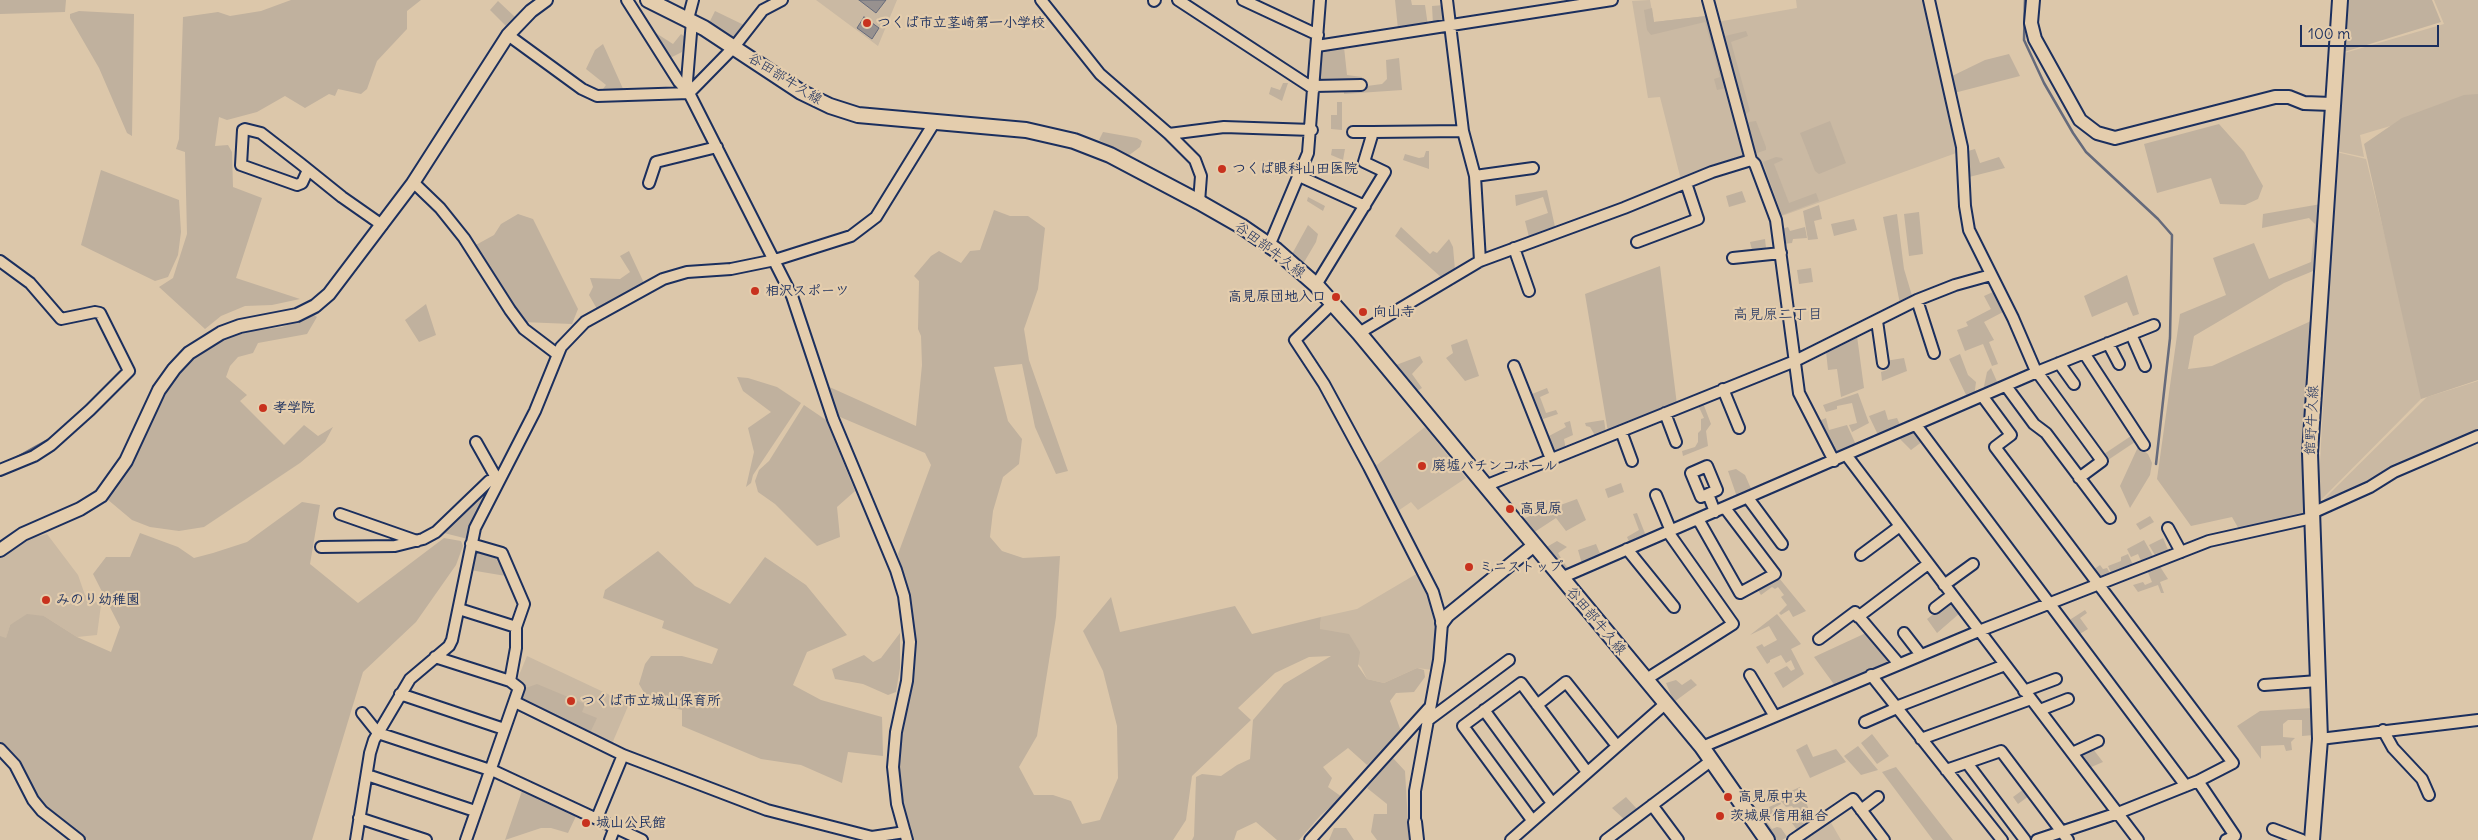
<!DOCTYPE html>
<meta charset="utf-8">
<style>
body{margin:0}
#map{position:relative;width:2478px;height:840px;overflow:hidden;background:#dcc7aa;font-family:Delius,sans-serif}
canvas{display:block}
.scale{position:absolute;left:2300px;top:25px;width:139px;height:22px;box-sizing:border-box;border:2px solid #1b2f5e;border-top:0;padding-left:6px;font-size:15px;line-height:18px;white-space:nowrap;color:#1b2f5e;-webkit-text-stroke:4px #e4cdad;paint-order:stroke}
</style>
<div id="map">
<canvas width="2478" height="840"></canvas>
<div class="scale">100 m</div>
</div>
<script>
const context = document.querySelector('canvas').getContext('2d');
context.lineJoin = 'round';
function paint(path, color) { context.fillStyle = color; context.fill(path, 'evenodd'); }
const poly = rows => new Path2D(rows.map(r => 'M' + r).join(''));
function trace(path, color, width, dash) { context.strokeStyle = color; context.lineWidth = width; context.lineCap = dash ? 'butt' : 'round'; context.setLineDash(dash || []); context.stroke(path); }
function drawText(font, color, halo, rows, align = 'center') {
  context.font = font + ' Delius,"Klee One",sans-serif'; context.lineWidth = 4.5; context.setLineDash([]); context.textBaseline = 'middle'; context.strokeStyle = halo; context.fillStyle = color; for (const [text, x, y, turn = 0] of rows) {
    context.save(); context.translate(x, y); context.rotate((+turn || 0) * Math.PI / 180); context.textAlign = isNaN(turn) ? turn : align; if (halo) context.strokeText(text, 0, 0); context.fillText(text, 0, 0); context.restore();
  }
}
const built = poly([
 [816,0,897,0,878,46],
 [1650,0,1654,22,1706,16,1745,154,1742,158,1681,180,1660,97,1648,98,1632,1],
 [1796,0,1926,0,1959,152,1779,217,1752,150,1717,22,1797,8],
 [2434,0,2478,0,2478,100,2360,135,2364,157,2336,151,2341,54,2444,24],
 [2336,152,2366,159,2424,396,2318,503],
 [2478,381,2478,434,2318,505,2427,397],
 [1425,427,1466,478,1418,510,1411,502,1395,513,1373,468],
 [47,534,78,575,85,595,101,605,97,635,77,637,44,616,10,625,0,660,0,557,32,538],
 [1418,573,1433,598,1439,629,1433,670,1417,668,1384,683,1367,679,1361,667,1320,629,1321,617,1357,609],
 [527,656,629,704,611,746,521,699,526,688,517,680],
 [1830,821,1841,840,1800,840]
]);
const green = poly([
 [0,0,66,0,65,12,0,14],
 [291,0,421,0,407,11,407,29,377,61,367,89,361,94,338,89,335,96,329,94,305,108,285,96,257,112,227,120,219,117,215,146,228,145,232,152,233,187,262,198,236,278,300,299,272,305,245,306,221,316,205,329,159,287,173,278,187,234,185,152,176,149,179,139,183,17,218,12,230,16,261,11],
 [1395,0,1411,0,1412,5,1425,5,1428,26,1398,29],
 [2347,0,2432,0,2441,22,2344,52],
 [498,1,515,17,506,26,490,10],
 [1444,5,1446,21,1433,24,1432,6],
 [1652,8,1654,22,1706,16,1726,88,1717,90,1714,79,1720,77,1705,22,1651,35,1647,30,1644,10],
 [79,11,134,14,132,136,127,133,99,68,70,18,70,14],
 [715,11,744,25,734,38,709,23],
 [644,19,650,23,648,28,673,44,681,34,685,37,682,52,668,59,643,21],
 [1746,31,1748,36,1731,42,1750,111,1746,114,1742,112,1721,37],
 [603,44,624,91,600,93,606,85,586,69,595,50],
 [1344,47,1347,75,1362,77,1363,83,1320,83,1323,50],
 [2009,54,2020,76,1954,93,1950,77,1985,60],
 [1399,58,1402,90,1344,94,1344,89,1382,84,1387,79,1386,60],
 [1283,83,1288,83,1282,101,1269,94,1271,87,1280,90],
 [2478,94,2478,380,2421,399,2364,144,2402,118,2464,95],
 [1337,102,1342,102,1342,130,1331,129,1331,115,1337,115],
 [1756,121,1766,147,1766,150,1754,154,1746,126,1749,122],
 [1830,121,1846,163,1819,174,1815,171,1800,133],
 [2219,124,2244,152,2263,186,2258,199,2245,205,2220,204,2211,178,2157,193,2144,144],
 [1103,132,1137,138,1142,141,1140,147,1128,156,1099,140],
 [1332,149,1345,149,1343,160,1331,155],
 [1975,149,1980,163,1999,157,2005,168,1969,177,1968,151],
 [1426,151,1429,151,1429,169,1403,160,1405,154,1419,158,1424,157],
 [1776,157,1782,158,1783,160,1774,164,1789,203,1816,193,1819,201,1782,215,1763,162],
 [101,170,179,200,181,232,178,255,168,277,155,281,81,245],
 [1547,190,1555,227,1529,237,1525,221,1548,213,1543,197,1516,206,1515,195],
 [1742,191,1746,202,1729,207,1726,196],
 [1308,197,1325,206,1323,211,1307,201],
 [2321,204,2318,269,2284,283,2194,336,2188,369,2212,366,2311,321,2305,449,2307,516,2240,531,2232,517,2191,526,2157,479,2180,314,2226,295,2213,258,2254,243,2269,279,2311,262,2315,224,2309,218,2262,228,2263,214],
 [1819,205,1822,219,1814,221,1818,239,1808,240,1803,211],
 [994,210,1010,216,1028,216,1045,228,1038,289,1024,329,1029,360,1068,471,1056,474,1035,427,1022,364,994,367,1008,421,1022,439,1019,464,1003,477,993,511,990,537,1002,551,1023,558,1060,556,1056,617,1037,736,1019,767,1034,795,1053,795,1071,801,1082,824,1100,820,1118,778,1117,726,1103,671,1083,631,1111,597,1120,632,1235,606,1252,634,1321,617,1320,629,1349,634,1360,652,1358,666,1367,679,1384,683,1417,668,1424,670,1425,677,1414,692,1396,693,1390,701,1402,734,1367,765,1348,748,1323,767,1332,778,1328,787,1342,797,1321,815,1299,840,1277,840,1256,822,1237,831,1234,840,1192,840,1194,836,1196,777,1202,774,1221,776,1237,765,1250,759,1253,720,1284,684,1331,656,1309,657,1275,673,1238,708,1251,720,1192,776,1186,820,1173,840,910,840,900,784,898,751,911,693,915,646,910,602,898,554,931,465,925,453,840,417,825,385,916,426,922,365,921,336,918,329,919,281,914,276,931,256,939,251,961,263,970,251,980,250],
 [1919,212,1923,254,1909,256,1904,214],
 [518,214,533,219,578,309,572,324,522,322,474,246,494,235,501,224],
 [1897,214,1904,269,1913,299,1900,304,1883,217],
 [1854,219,1857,230,1834,236,1831,224],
 [1308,225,1318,234,1316,242,1303,264,1292,254],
 [1401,227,1430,254,1433,251,1437,253,1449,239,1453,247,1455,270,1442,278,1395,236],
 [1788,227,1790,231,1805,227,1807,238,1793,239,1792,243,1783,244,1782,229],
 [1765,239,1766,248,1752,250,1750,242],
 [629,251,644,283,597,309,589,295,593,287,590,278,620,279,630,272,620,256],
 [1660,266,1677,405,1608,432,1585,294],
 [1811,268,1813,282,1799,284,1797,270],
 [2127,275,2139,314,2133,316,2127,302,2092,317,2084,296],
 [1993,292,2003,312,1984,322,1994,340,1989,342,1998,364,1992,366,1983,344,1965,351,1957,330,1968,326,1966,322,1991,309,1984,296],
 [426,304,436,335,419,342,405,320],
 [314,315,317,317,307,334,258,343,253,353,238,357,230,366,226,377,247,395,240,401,284,445,304,425,318,436,333,427,325,442,300,463,204,527,179,531,150,527,132,520,107,499,129,465,175,377,193,358,222,339,238,333,282,327],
 [1857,336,1864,388,1841,397,1837,369,1828,370,1826,351],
 [1467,339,1479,376,1465,381,1446,358,1453,353,1451,345],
 [1960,354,1968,375,1976,382,1974,397,1968,399,1949,359],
 [1420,356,1423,362,1412,374,1422,388,1417,391,1396,365],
 [1904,358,1907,371,1882,381,1881,372,1887,370,1885,361],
 [1991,368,1999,386,1983,391,1987,372],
 [737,377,748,378,777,387,801,403,753,475,751,483,746,487,754,452,748,428,771,412,743,391],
 [1547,388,1549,393,1540,397,1546,413,1556,410,1558,414,1543,419,1532,394],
 [1858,393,1869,423,1852,432,1849,425,1857,423,1852,403,1837,406,1837,409,1826,412,1823,405],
 [1703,403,1711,424,1706,431,1708,446,1683,456,1682,451,1695,447,1698,442,1698,433,1701,430,1701,419,1704,418,1698,405],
 [804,405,826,420,855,491,837,507,840,537,817,546,775,504,758,492,755,481,759,470,769,461],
 [1885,410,1888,420,1897,418,1901,427,1879,437,1869,416],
 [1826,418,1829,430,1847,425,1857,447,1835,456,1819,421],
 [1604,420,1606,433,1596,437,1590,427,1586,426,1585,423],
 [1570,421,1573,435,1564,439,1566,450,1555,454,1549,436,1566,427,1564,423],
 [1912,432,1923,441,1911,450,1899,438],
 [2131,436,2135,442,2108,460,2104,454],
 [2138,447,2148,454,2152,463,2150,475,2130,508,2120,486],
 [1736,469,1745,475,1752,491,1737,497,1728,471],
 [1621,483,1624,492,1608,498,1605,489],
 [489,485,491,487,478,509,468,539,440,532],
 [1577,499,1586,520,1566,531,1556,518,1533,533,1522,519],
 [302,502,320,505,310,564,358,603,444,538,461,541,463,546,456,565,416,622,363,672,312,840,87,840,48,811,34,794,12,754,0,744,0,636,6,638,10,625,27,614,44,616,77,637,111,652,120,627,93,574,106,557,130,557,140,533,178,547,194,558,213,553,247,542],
 [1637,513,1646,536,1630,544,1627,537,1639,530,1633,514],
 [2150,516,2154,522,2140,530,2136,524],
 [2163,538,2169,552,2156,557,2149,545],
 [2144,540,2154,558,2142,563,2138,554,2131,557,2127,549],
 [1557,541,1567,547,1558,553,1562,560,1567,567,1575,567,1565,572,1545,548],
 [1596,544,1601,556,1584,565,1582,564,1578,550],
 [477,551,498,557,506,576,470,570],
 [658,551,695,586,730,604,765,557,806,585,847,635,807,652,793,685,821,700,882,717,883,756,848,752,842,783,801,765,761,759,682,726,682,710,655,703,646,696,639,684,645,664,651,656,682,656,712,664,718,649,662,628,664,621,603,598,605,590],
 [2128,554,2133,565,2112,575,2108,566,2121,561,2121,557],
 [2100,565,2103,569,2107,568,2111,575,2103,579,2099,578,2093,570],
 [2159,565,2168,579,2160,582,2164,593,2161,593,2158,585,2138,592,2133,585,2143,582,2145,585,2152,582,2147,570],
 [1779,578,1806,611,1793,617,1789,610,1781,615,1779,613,1787,605,1781,597,1784,595,1778,587,1775,589,1772,587,1761,595,1758,590],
 [1949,602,1960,613,1937,633,1927,619],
 [2085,610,2087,613,2080,618,2088,629,2078,635,2068,621],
 [1777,614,1801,644,1791,649,1804,674,1783,688,1774,673,1787,666,1791,671,1795,669,1791,660,1786,663,1781,655,1770,660,1770,662,1767,664,1756,647,1762,644,1764,647,1777,640,1769,626,1750,635],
 [1868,632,1893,664,1836,687,1814,657],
 [900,633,900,668,896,692,888,695,863,684,835,679,832,669,864,655,873,662,881,658],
 [1691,679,1697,685,1674,702,1666,683,1676,680,1682,685],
 [537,684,585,704,582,712,597,718,589,735,523,702,521,699,526,688],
 [2313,708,2314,735,2302,736,2302,720,2288,720,2283,724,2283,737,2295,738,2291,742,2292,750,2286,751,2284,745,2261,746,2261,759,2237,726,2260,711],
 [1872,734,1889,756,1877,764,1861,743],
 [1807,744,1813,757,1836,749,1846,762,1810,778,1796,750],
 [1858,746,1878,770,1861,775,1844,756],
 [2093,749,2103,762,2089,768,2080,755],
 [1393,758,1405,771,1409,840,1377,840,1371,832,1374,814,1387,814,1387,804,1367,788],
 [1896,767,1953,840,1933,840,1882,772],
 [1800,787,1813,820,1797,830,1792,823,1799,818,1792,806,1786,807,1781,801,1792,796,1791,791],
 [2024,789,2029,796,2018,804,2013,797],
 [522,791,577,814,568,833,551,828,541,828,505,840],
 [1626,797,1637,809,1625,820,1612,808],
 [1780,802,1781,804,1772,809,1774,814,1765,819,1772,829,1777,827,1781,828,1787,837,1782,840,1775,840,1756,813],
 [1334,828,1346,828,1354,840,1329,840]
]);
const water = poly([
 [859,0,886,0,876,13,859,0],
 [864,17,879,28,872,39,857,28,864,17]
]);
const stream = poly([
 [2025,0,2024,40,2044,83,2073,133,2086,152,2158,219,2172,235,2170,338,2156,464],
 [85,408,120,372],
 [12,460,53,437]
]);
const minor = poly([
 [627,0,679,82,689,93,792,296,833,419,896,570,904,596,910,642,907,681,896,732,893,767,897,804,907,840],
 [1041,0,1100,74,1169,134,1195,160,1201,176,1199,202],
 [1178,0,1314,89],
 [1243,0,1318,35],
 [1447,0,1463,131,1475,176,1480,261],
 [1708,0,1751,160,1755,164,1776,220,1799,393,1834,461],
 [1929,0,1962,147,1965,206,1969,230,2013,318,2035,369,2102,461,2079,478],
 [1154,1,1155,0],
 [688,19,693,0],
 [508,35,582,89,597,96,689,93,734,47,763,10,782,0],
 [1317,46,1612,0],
 [1314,86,1361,85],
 [689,93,687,81,692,21],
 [1353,132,1373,132],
 [1169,134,1224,127,1312,130],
 [308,170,302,183,297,185,241,165,243,130,245,129,261,133,301,164,342,197,382,225],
 [1299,176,1365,206],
 [1475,176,1533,168],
 [413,182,440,208,464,238,510,310,524,329,557,354],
 [649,183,656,162,717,147],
 [1637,242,1698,219,1686,183],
 [1269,246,1308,153,1320,0],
 [1514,248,1529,291],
 [1733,258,1781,253],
 [0,261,30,283,61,319,95,312,100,313,129,371,90,410,51,445,34,456,0,470],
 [1316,285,1385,172,1364,162,1373,132,1463,131],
 [1917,300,1934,353],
 [1333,303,1295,340,1324,384,1369,467,1433,592,1442,623,1439,660,1415,791,1415,822],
 [1877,321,1883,363],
 [1359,333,1480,261,1624,208,1712,172,1751,160],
 [2131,334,2145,366],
 [2108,343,2119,364],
 [2084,353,2144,445],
 [2059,363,2074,384],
 [1514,366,1551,459],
 [2006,386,2034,424,2046,433,2110,518],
 [1723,389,1739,428],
 [1983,397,2011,435,1995,447,2233,763,2198,781,2118,813,2037,840],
 [1665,413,1676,442],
 [1916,425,2186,786],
 [1621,431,1632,461],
 [1847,456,2138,840],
 [1485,486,1795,361,1917,300,1955,285,1991,275],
 [1708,494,1701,497,1691,473,1707,466,1717,490,1708,494,1715,512],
 [1656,495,1671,531],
 [1748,498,1782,544],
 [2312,513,2370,487,2394,472,2478,436],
 [340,514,417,541],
 [1698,519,1740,593,1775,574,1725,508],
 [2168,528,2181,552],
 [471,544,502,553,524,604,516,627,516,648,510,681],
 [321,547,395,546,423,539,436,532,489,481,498,481,476,442],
 [1627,549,1674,607],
 [1861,555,1900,526],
 [1561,578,2037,372,2154,325],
 [1944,585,1973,564],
 [1935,608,1952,595],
 [459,609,516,627],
 [1858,617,1928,564],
 [1904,633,1921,655],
 [1819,639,1855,612,1899,664],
 [435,657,510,681,519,688,466,840],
 [1750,675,1774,715],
 [1871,675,2002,840],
 [1645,680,1733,624,1668,532],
 [2264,685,2318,681],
 [2024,691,2056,679],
 [400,694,504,729],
 [515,702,623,755,767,810,872,837,905,832],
 [1537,705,1566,682,1617,746],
 [1896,707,2005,665],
 [1484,710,1552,803],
 [2040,710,2068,699],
 [362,713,378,733,496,772,642,840],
 [1427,721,1509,660],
 [1865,722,1897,708],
 [2383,730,2393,748,2422,779,2429,795],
 [1921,739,2031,699],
 [2320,739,2478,720],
 [1702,747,1979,631,2209,541,2312,518],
 [0,749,15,765,33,800,42,811,79,840],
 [2072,753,2098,741],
 [1967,763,2025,840],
 [1946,770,2001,751,2068,840],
 [367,775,475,811],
 [2198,781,2235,836,2226,840],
 [1652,805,1678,840],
 [1861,810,1878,797],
 [359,818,426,840],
 [597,818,623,755],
 [1532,820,1463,726,1521,683,1587,772],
 [2273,829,2302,840],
 [356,840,370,753,374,740,410,679,449,646,452,640,475,528,535,411,561,347,585,322,663,279,687,272,731,269,775,260,851,236,876,217,934,123],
 [610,840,615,827],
 [1310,840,1429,708],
 [1511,840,1665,704],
 [1606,840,1712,760],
 [1793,840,1853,799,1884,840]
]);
const tertiary = poly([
 [2033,0,2031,23,2035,39,2080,120,2097,133,2115,138,2275,97,2289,97,2304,103,2332,104],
 [0,550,23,534,80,509,101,496,126,461,159,390,174,369,189,353,221,333,240,326,297,315,315,306,329,294,413,183,508,35,531,11,546,0],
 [1442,623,1448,615,1533,546],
 [1415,822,1417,840]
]);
const secondary = poly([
 [648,0,704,28,801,92,830,106,858,115,1026,130,1074,141,1110,155,1199,202,1241,226,1276,250,1316,285,1359,333,1702,747,1767,840],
 [2312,840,2320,739,2310,453,2340,0]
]);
const markers = [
 [867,23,5,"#c8321e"],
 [1222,169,5,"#c8321e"],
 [755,291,5,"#c8321e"],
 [1336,297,5,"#c8321e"],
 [1363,312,5,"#c8321e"],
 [263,408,5,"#c8321e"],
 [1422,466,5,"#c8321e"],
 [1510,509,5,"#c8321e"],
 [1469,567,5,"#c8321e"],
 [46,600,5,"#c8321e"],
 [571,701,5,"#c8321e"],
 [1728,797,5,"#c8321e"],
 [1720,816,5,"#c8321e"],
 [586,823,5,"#c8321e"]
];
const poiNames = [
 ["つくば市立茎崎第一小学校",877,23],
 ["つくば眼科山田医院",1232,169],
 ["相沢スポーツ",765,291],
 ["高見原団地入口",1326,297,"right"],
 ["向山寺",1373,312],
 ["孝学院",273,408],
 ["廃墟パチンコホール",1432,466],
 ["高見原",1520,509],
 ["ミニストップ",1479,567],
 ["みのり幼稚園",56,600],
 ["つくば市立城山保育所",581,701],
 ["高見原中央",1738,797],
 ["茨城県信用組合",1730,816],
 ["城山公民館",596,823]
];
const streetNames = [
 ["谷田部牛久線",785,79,32],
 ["谷田部牛久線",1270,250,37],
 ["館野牛久線",2312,420,-87],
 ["谷田部牛久線",1596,621,50]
];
const neighbourhoodNames = [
 ["高見原二丁目",1778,315]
];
paint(built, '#cab9a3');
paint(green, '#c0b19e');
paint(water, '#97918f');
trace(water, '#656a7b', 1);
trace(stream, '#656a7b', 2.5);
trace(minor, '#1b2f5e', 14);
trace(tertiary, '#1b2f5e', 16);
trace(secondary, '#1b2f5e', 18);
trace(minor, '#e4cdad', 10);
trace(tertiary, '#e4cdad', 12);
trace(secondary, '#e4cdad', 14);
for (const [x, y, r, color] of markers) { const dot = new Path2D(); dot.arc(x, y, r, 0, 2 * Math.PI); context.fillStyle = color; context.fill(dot); trace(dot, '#e4cdad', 2); }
drawText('bold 14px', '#1b2f5e', '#e4cdad', poiNames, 'left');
drawText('14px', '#1b2f5e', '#e4cdad', streetNames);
drawText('15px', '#1b2f5e', '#e4cdad', neighbourhoodNames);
</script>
